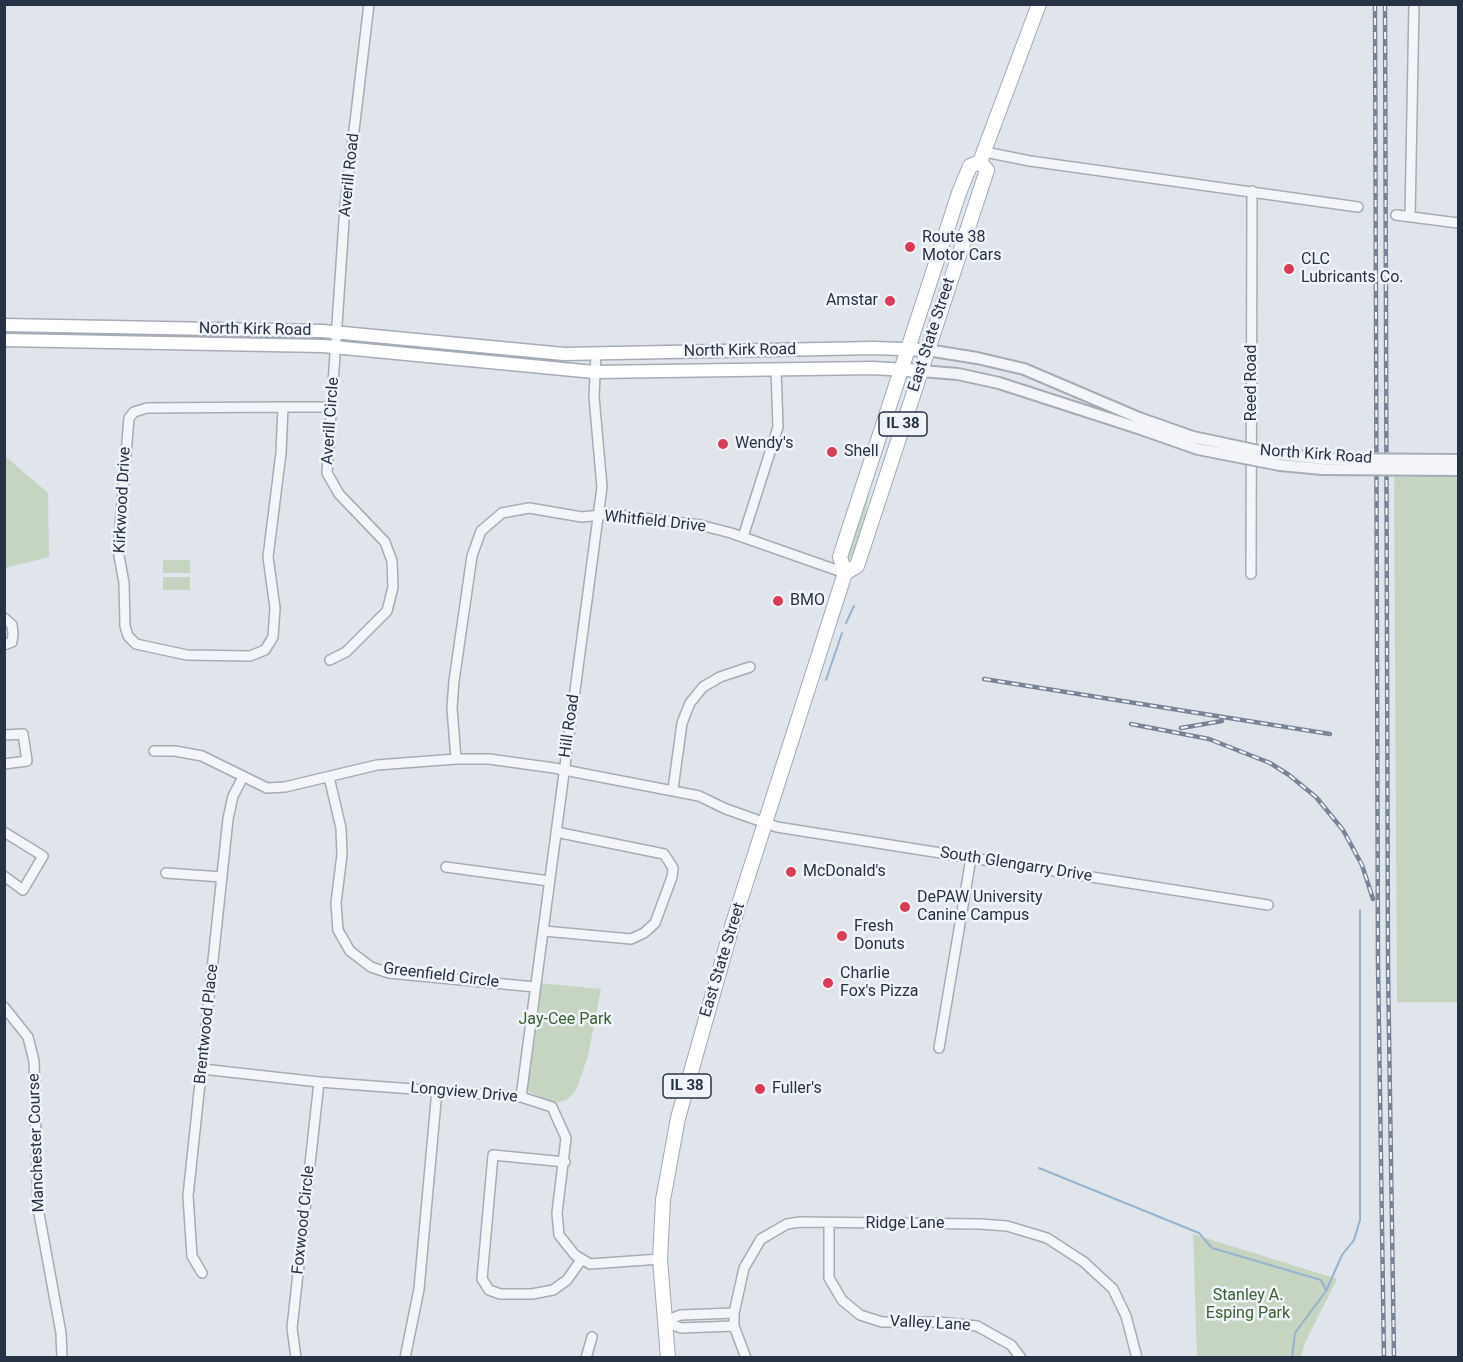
<!DOCTYPE html>
<style>
body{margin:0}
#map{position:relative;width:1463px;height:1362px;overflow:hidden;background:#e0e5eb;font-family:Roboto,sans-serif}
canvas{display:block}
.frame{position:absolute;inset:0;border:6px solid #273244;pointer-events:none}
</style>
<div id="map">
<canvas width="1463" height="1362"></canvas>
<div class="frame"></div>
</div>
<script>
const context = document.querySelector('canvas').getContext('2d');
context.lineJoin = 'round';
function paint(path, color) { context.fillStyle = color; context.fill(path, 'evenodd'); }
const poly = rows => new Path2D(rows.map(r => 'M' + r).join(''));
function trace(path, color, width, dash) { context.strokeStyle = color; context.lineWidth = width; context.lineCap = dash ? 'butt' : 'round'; context.setLineDash(dash || []); context.stroke(path); }
function drawText(font, color, halo, rows, align = 'center') {
  context.font = font + ' Roboto,sans-serif'; context.lineWidth = 5; context.setLineDash([]); context.textBaseline = 'middle'; context.strokeStyle = halo; context.fillStyle = color; for (const [text, x, y, turn = 0] of rows) {
    context.save(); context.translate(x, y); context.rotate((+turn || 0) * Math.PI / 180); context.textAlign = isNaN(turn) ? turn : align; if (halo) context.strokeText(text, 0, 0); context.fillText(text, 0, 0); context.restore();
  }
}
const green = poly([
 [72,332,244,335,160,339,72,337],
 [5,456,48,493,49,557,5,568],
 [873,474,861,537,854,555,849,560,845,558],
 [1394,475,1458,476,1458,1002,1397,1002],
 [163,560,190,560,190,573,163,573],
 [163,577,190,577,190,590,163,590],
 [539,983,601,989,588,1056,576,1090,568,1099,554,1104,526,1090],
 [1193,1234,1337,1279,1305,1343,1301,1357,1197,1357]
]);
const stream = poly([
 [846,623,854,606],
 [826,680,842,633],
 [1039,1168,1199,1233,1212,1248,1321,1280,1326,1290],
 [1292,1358,1295,1333,1326,1291,1342,1255,1354,1240,1360,1220,1360,910]
]);
const minor = poly([
 [985,152,1030,161,1358,207],
 [1396,215,1458,223],
 [1410,217,1414,4],
 [283,407,147,408,134,412,129,418,118,550,124,583,125,626,128,636,136,644,187,655,250,656,265,650,273,637,275,608,268,557,281,453,283,407,331,407],
 [743,537,778,427,776,370],
 [1251,574,1252,191],
 [4,618,12,625,13,633,12,642,4,645],
 [330,660,346,652,387,611,393,587,392,561,385,542,339,494,327,473,345,206,369,4],
 [4,735,23,734,27,761,4,764],
 [154,751,175,751,202,756,267,788,285,787,377,765,456,759,489,759,554,768,699,796,726,809,777,827,1268,905],
 [456,759,452,708,454,681,472,556,481,531,502,513,529,508,582,517,611,514,700,525,731,533,845,573],
 [329,777,341,828,342,855,336,903,338,930,350,951,371,967,389,973,535,987],
 [673,789,682,723,690,703,703,687,720,677,750,667],
 [4,832,43,856,23,890,4,876],
 [446,867,549,881],
 [166,873,222,877],
 [544,931,631,939,644,933,655,923,672,877,673,868,664,854,556,832],
 [4,1007,28,1037,34,1061,38,1208,61,1333,62,1358],
 [939,1048,971,858],
 [202,1069,319,1082,521,1097,552,1107,566,1138,557,1213,559,1235,575,1255,590,1264,660,1259],
 [521,1097,602,487,594,397,596,354],
 [565,1162,493,1155,482,1279,489,1290,500,1294,532,1294,553,1290,567,1280,581,1260],
 [829,1224,829,1278,842,1300,860,1315,882,1322,939,1322,977,1326,1011,1345,1021,1358],
 [202,1273,192,1256,188,1196,228,819,233,796,243,777],
 [664,1321,681,1328,734,1326],
 [664,1321,681,1315,734,1313],
 [296,1358,292,1328,319,1082],
 [405,1358,419,1289,437,1090],
 [586,1358,592,1337],
 [746,1358,734,1326,734,1313,744,1268,761,1239,787,1224,800,1222,980,1224,1007,1226,1047,1238,1084,1262,1113,1289,1126,1316,1137,1358]
]);
const tertiary = poly([
 [927,350,977,358,1024,369,1139,418],
 [921,371,958,374,999,383,1135,427]
]);
const secondary = poly([
 [4,325,322,331,564,354,874,348,927,350],
 [4,340,323,346,594,372,873,368,921,371]
]);
const primary = poly([
 [980,162,1039,4],
 [845,573,857,566,987,170,980,162],
 [668,1358,660,1259,663,1200,678,1118,733,923,845,573,840,557,848,532,959,193,970,166,980,162]
]);
const rail = poly([
 [1375,4,1378,964,1384,1358],
 [1385,4,1388,967,1394,1358],
 [984,679,1330,734],
 [1131,724,1209,739,1270,763,1289,775,1316,797,1343,830,1362,865,1373,899],
 [1181,728,1222,721]
]);
const tertiaryBridge = poly([
 [1139,418,1193,437,1268,453,1325,459,1458,460],
 [1135,427,1198,449,1280,465,1322,469,1458,470]
]);
const markers = [
 [910,247,6,"#da3b55"],
 [1289,269,6,"#da3b55"],
 [890,301,6,"#da3b55"],
 [723,444,6,"#da3b55"],
 [832,452,6,"#da3b55"],
 [778,601,6,"#da3b55"],
 [791,872,6,"#da3b55"],
 [905,907,6,"#da3b55"],
 [842,936,6,"#da3b55"],
 [828,983,6,"#da3b55"],
 [760,1089,6,"#da3b55"]
];
const shields = [
 [903,424,48],
 [687,1086,48]
];
const shieldNames = [
 ["IL 38",903,424],
 ["IL 38",687,1086]
];
const streetNames = [
 ["Averill Road",350,175,-84],
 ["North Kirk Road",255,330,1],
 ["East State Street",932,335,-72],
 ["North Kirk Road",740,351,-1],
 ["Reed Road",1252,383,-90],
 ["Averill Circle",331,421,-86],
 ["North Kirk Road",1316,455,4],
 ["Kirkwood Drive",123,500,-87],
 ["Whitfield Drive",655,522,6],
 ["Hill Road",570,726,-82],
 ["South Glengarry Drive",1016,865,9],
 ["East State Street",723,960,-73],
 ["Greenfield Circle",441,976,7],
 ["Brentwood Place",207,1024,-84],
 ["Longview Drive",464,1093,5],
 ["Manchester Course",37,1143,-92],
 ["Foxwood Circle",304,1220,-84],
 ["Ridge Lane",905,1224],
 ["Valley Lane",930,1324,3]
];
const poiNames = [
 ["Route 38",922,238],
 ["Motor Cars",922,256],
 ["CLC",1301,260],
 ["Lubricants Co.",1301,278],
 ["Amstar",878,301,"right"],
 ["Wendy's",735,444],
 ["Shell",844,452],
 ["BMO",790,601],
 ["McDonald's",803,872],
 ["DePAW University",917,898],
 ["Canine Campus",917,916],
 ["Fresh",854,927],
 ["Donuts",854,945],
 ["Charlie",840,974],
 ["Fox's Pizza",840,992],
 ["Fuller's",772,1089]
];
const parkNames = [
 ["Jay-Cee Park",565,1020],
 ["Stanley A.",1248,1296],
 ["Esping Park",1248,1314]
];
paint(green, '#c6d5c1');
trace(stream, '#98b3ce', 2);
trace(minor, '#a5acb6', 12);
trace(tertiary, '#a5acb6', 14);
trace(secondary, '#a5acb6', 15);
trace(primary, '#9fa9b7', 16);
trace(minor, '#f4f5f8', 9);
trace(tertiary, '#f4f5f8', 10);
trace(secondary, '#fff', 12);
trace(primary, '#fff', 14);
trace(rail, '#788496', 4.5);
trace(rail, '#f0f3f8', 2, [7]);
trace(tertiaryBridge, '#a5acb6', 14, []);
trace(tertiaryBridge, '#f4f5f8', 10);
for (const [x, y, r, color] of markers) { const dot = new Path2D(); dot.arc(x, y, r, 0, 2 * Math.PI); context.fillStyle = color; context.fill(dot); trace(dot, '#f0f3f8', 2); }
for (const [x, y, w] of shields) { const box = new Path2D(); box.roundRect(x - w / 2, y - 12, w, 24, 4.5); context.fillStyle = '#f0f3f8'; context.fill(box); trace(box, '#273244', 1.5); }
drawText('bold 15px', '#273244', null, shieldNames);
drawText('16px', '#273244', '#f0f3f8', streetNames);
drawText('16px', '#273244', '#f0f3f8', poiNames, 'left');
drawText('16px', '#3c6133', '#f0f3f8', parkNames);
</script>
